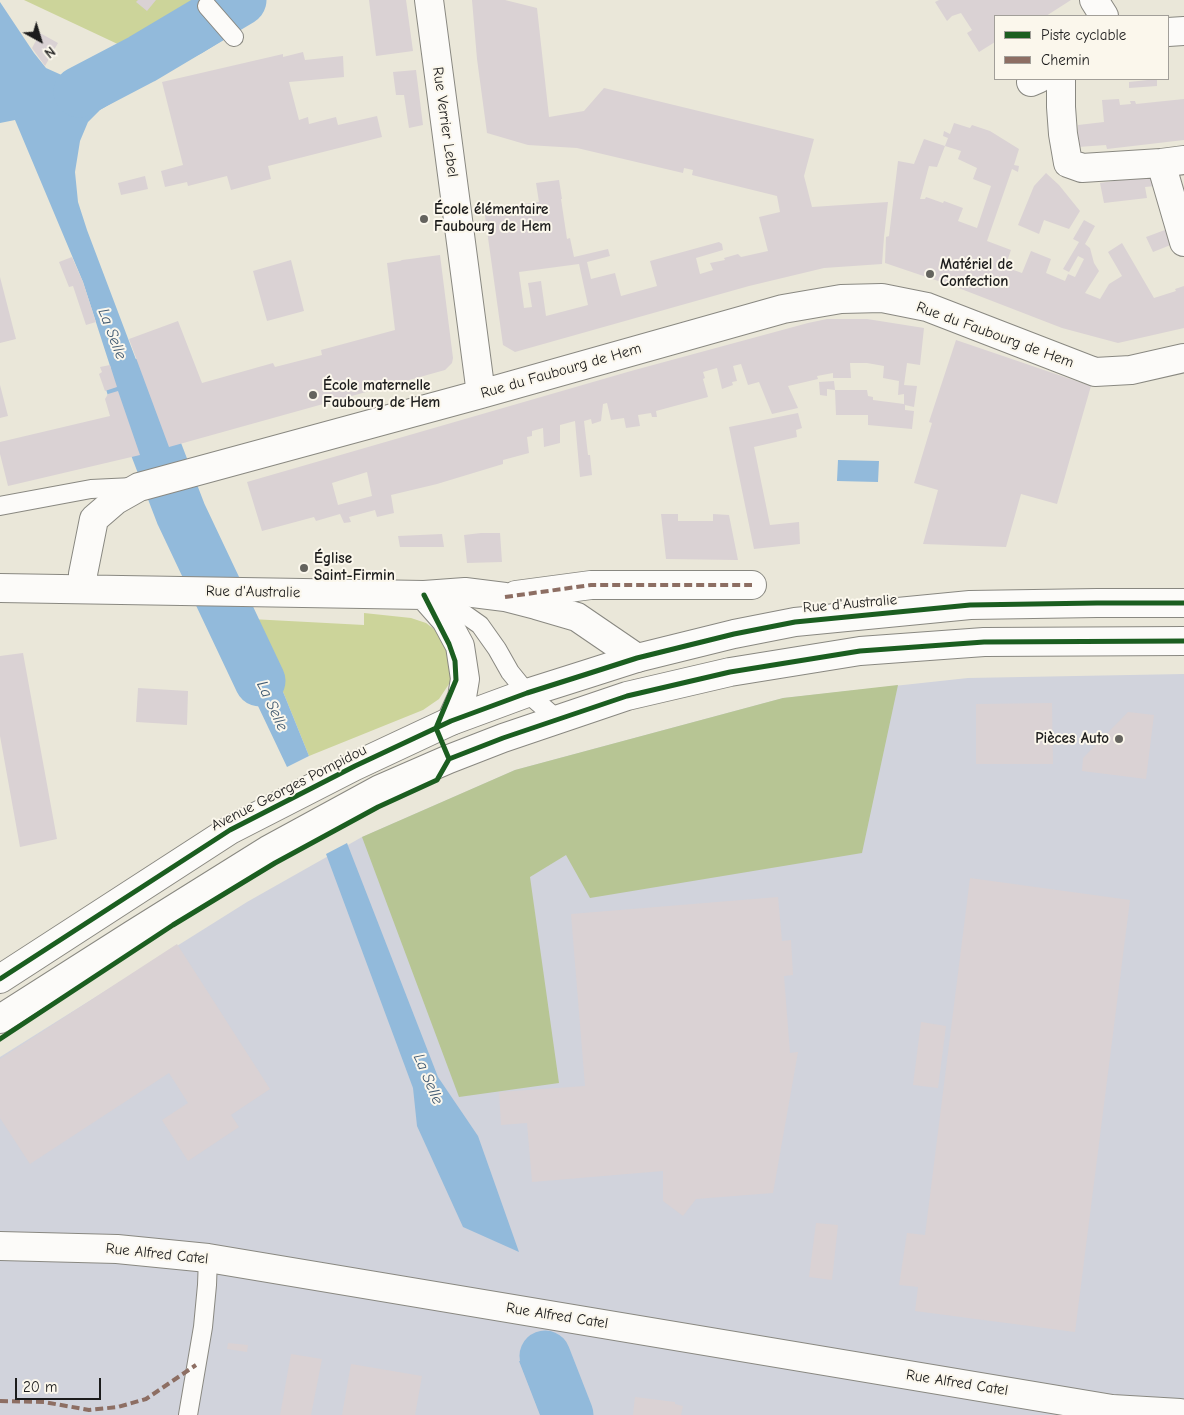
<!DOCTYPE html>
<meta charset="utf-8">
<style>
body{margin:0}
#map{position:relative;width:1184px;height:1415px;overflow:hidden;background:#eae7d9;font-family:"Comic Neue",sans-serif}
canvas{display:block}
.legend{position:absolute;left:994px;top:15px;width:175px;height:65px;box-sizing:border-box;background:#fbf7ec;border:1px solid #a29f99;margin:0;padding:6px 9px;list-style:none;font-size:15px;color:#1c1c1c}
.legend li{display:flex;align-items:center;gap:10px;height:25px}
.legend b{width:25px;border:1px solid #a29f99}
.north{position:absolute;left:15px;top:15px;width:50px;height:50px;-webkit-text-stroke:4px #fbf7ec;paint-order:stroke;rotate:141deg;font-size:14px;font-weight:700;line-height:20px;text-align:center;color:#1c1c1c}
.north::after{content:'';display:block;margin:auto;width:18px;height:22px;background:#1c1c1c;clip-path:polygon(50% 0,100% 100%,50% 72%,0 100%)}
.scale{position:absolute;left:15px;top:1378px;width:86px;height:22px;box-sizing:border-box;border:2px solid #1c1c1c;border-top:0;padding-left:6px;font-size:15px;line-height:18px;white-space:nowrap;color:#1c1c1c;-webkit-text-stroke:4px #fbf7ec;paint-order:stroke}
</style>
<div id="map">
<canvas width="1184" height="1415"></canvas>
<ul class="legend">
<li><b style="height:6px;background:#1b5e20"></b>Piste cyclable</li>
<li><b style="height:6px;background:#8d6e63"></b>Chemin</li>
</ul>
<div class="north">N</div>
<div class="scale">20 m</div>
</div>
<script>
const context = document.querySelector('canvas').getContext('2d');
context.lineJoin = 'round';
function paint(path, color) { context.fillStyle = color; context.fill(path, 'evenodd'); }
const poly = rows => new Path2D(rows.map(r => 'M' + r).join(''));
function trace(path, color, width, dash) { context.strokeStyle = color; context.lineWidth = width; context.lineCap = dash ? 'butt' : 'round'; context.setLineDash(dash || []); context.stroke(path); }
function drawText(font, color, halo, rows, align = 'center') {
  context.font = font + ' "Comic Neue",sans-serif'; context.lineWidth = 4; context.setLineDash([]); context.textBaseline = 'middle'; context.strokeStyle = halo; context.fillStyle = color; for (const [text, x, y, turn = 0] of rows) {
    context.save(); context.translate(x, y); context.rotate((+turn || 0) * Math.PI / 180); context.textAlign = isNaN(turn) ? turn : align; if (halo) context.strokeText(text, 0, 0); context.fillText(text, 0, 0); context.restore();
  }
}
const industrial = poly([
 [1184,674,1184,1415,0,1415,0,1057,247,902,362,837,515,770,783,698,968,678]
]);
const green = poly([
 [24,0,199,0,185,16,124,47],
 [364,613,411,618,426,623,438,632,445,641,452,660,451,681,439,699,423,710,309,756,273,667,251,619,364,625]
]);
const forest = poly([
 [898,685,862,853,590,898,566,855,530,877,559,1083,459,1097,362,837,515,770,783,698]
]);
const water = poly([
 [218,0,258,0,253,9,241,26,236,30,214,4],
 [0,2,34,53,46,68,66,77,85,72,136,46,150,80,100,110,88,122,80,141,75,172,78,202,87,230,169,447,139,456,83,282,15,120,0,123],
 [206,11,228,37,202,53,157,76,144,42,193,19],
 [838,460,879,461,878,482,837,481],
 [194,499,223,567,186,566,159,508],
 [209,618,251,619,273,667,309,756,287,767,239,666,228,646],
 [347,843,438,1077,478,1136,519,1252,463,1227,417,1126,413,1088,326,854],
 [519,1361,567,1369,585,1415,540,1415]
]);
const river = poly([
 [79,92,142,59,241,0],
 [131,384,181,514,260,681],
 [545,1356,568,1415]
]);
const building = poly([
 [138,0,156,0,147,11,136,2],
 [369,0,406,0,413,51,376,56],
 [472,0,505,0,537,8,549,117,584,111,604,88,814,139,804,176,812,207,888,202,884,237,882,264,824,268,749,286,515,352,503,345,484,209,539,202,536,183,559,180,562,199,561,199,567,239,570,238,574,257,608,249,610,256,587,262,591,279,615,273,621,296,657,286,650,261,719,242,722,244,723,250,696,258,700,274,713,270,710,263,725,260,724,258,738,254,741,257,768,251,759,217,780,212,777,196,692,175,693,170,684,168,683,173,577,148,528,145,487,133,477,59],
 [579,264,588,305,546,316,541,281,528,283,532,307,524,308,519,272],
 [939,0,1071,0,1046,16,995,16,995,42,979,52,967,33,972,30,961,13,952,16,947,21,935,2],
 [40,33,58,43,45,66,32,48],
 [303,52,305,60,343,56,344,77,289,82,299,120,308,117,309,124,336,117,338,125,377,116,382,137,268,166,271,179,231,190,227,176,188,186,187,182,165,187,161,171,183,165,162,82,283,54,283,57],
 [416,70,423,125,409,128,404,95,396,95,393,72],
 [1157,79,1157,86,1129,88,1129,82],
 [1119,99,1120,105,1131,104,1130,101,1135,101,1136,104,1184,99,1184,140,1107,149,1106,145,1078,147,1078,125,1104,122,1102,100],
 [954,123,970,128,972,125,990,131,1019,149,1014,165,1019,166,1018,172,1012,169,987,241,1011,250,1005,267,1022,273,1031,251,1051,259,1046,273,1065,281,1068,274,1075,277,1084,259,1078,256,1069,272,1063,269,1079,242,1073,239,1084,220,1095,226,1085,244,1090,248,1094,263,1099,271,1085,293,1100,299,1109,284,1122,276,1108,252,1122,243,1154,298,1176,291,1175,289,1184,286,1184,328,1118,343,1062,328,956,287,885,263,886,237,889,236,898,161,914,164,924,139,945,146,937,167,929,166,920,199,925,199,926,197,943,203,944,201,963,208,958,221,977,228,991,186,973,179,977,168,958,159,961,151,945,146,948,138,943,136,944,131,950,134],
 [1046,173,1059,185,1080,211,1069,229,1044,220,1039,234,1018,225,1034,186],
 [1154,175,1155,186,1145,187,1147,198,1104,203,1100,183],
 [145,176,148,189,121,195,118,183],
 [1173,227,1178,242,1153,252,1146,237],
 [440,255,453,358,452,363,445,370,169,447,129,339,178,321,202,383,273,363,275,367,322,355,321,350,395,330,387,263,400,261,402,260],
 [72,257,83,282,96,322,86,325,73,286,69,287,59,262],
 [291,260,304,311,267,321,253,271],
 [0,277,16,339,0,343],
 [827,319,867,319,924,328,920,365,907,363,904,385,917,386,914,407,905,405,905,410,914,411,912,429,868,425,868,415,836,415,835,390,867,390,868,396,873,397,873,400,904,404,904,394,898,395,899,381,883,378,884,366,867,363,850,363,851,378,833,378,833,373,817,376,818,379,788,386,798,408,772,414,759,382,748,385,741,364,733,366,737,381,732,382,733,385,722,389,717,368,703,372,705,378,703,379,708,397,656,411,657,417,652,417,651,413,638,415,640,426,626,428,624,418,611,420,607,403,603,404,601,421,592,424,591,419,584,421,588,455,590,455,592,475,580,477,575,421,560,425,560,443,544,447,543,428,532,431,532,436,527,437,529,453,503,460,503,464,437,484,391,495,394,513,377,517,375,510,349,517,351,522,344,523,340,514,316,521,314,517,262,531,247,482,631,371,808,323],
 [367,472,372,496,338,505,332,483],
 [956,340,1091,386,1057,504,1021,494,1006,547,923,544,938,490,914,483,932,423,929,422],
 [110,365,117,387,105,391,99,374,102,372,100,367],
 [834,381,835,390,827,389,827,396,820,395,819,382],
 [0,385,8,416,0,418],
 [118,391,140,455,8,486,0,454,0,442,110,416,105,399,108,394],
 [798,413,802,428,796,430,797,437,754,447,770,525,799,522,800,544,754,549,729,427],
 [661,514,678,514,678,521,713,521,713,514,729,515,738,560,666,559],
 [481,533,500,533,502,562,467,563,464,535],
 [442,534,444,547,400,547,398,536],
 [23,653,57,839,20,847,0,736,0,656],
 [138,688,188,691,187,725,136,722],
 [1052,703,1053,764,976,764,976,704],
 [1128,712,1154,715,1146,779,1082,771,1083,758],
 [970,878,1130,900,1075,1332,915,1311,918,1287,899,1285,907,1233,925,1235],
 [778,897,782,941,791,940,793,975,784,976,790,1053,798,1052,773,1193,696,1199,683,1216,663,1201,663,1171,532,1182,527,1123,501,1125,499,1092,585,1086,571,914],
 [177,944,270,1089,231,1115,239,1127,188,1161,162,1120,188,1103,169,1073,30,1164,0,1118,0,1059],
 [921,1022,946,1026,938,1088,913,1085],
 [816,1223,838,1225,832,1280,809,1277],
 [228,1343,248,1345,247,1352,227,1349],
 [291,1354,322,1359,311,1415,280,1415],
 [351,1364,422,1376,415,1415,342,1415],
 [635,1397,675,1402,675,1404,683,1406,681,1415,633,1415]
]);
const service = poly([
 [207,6,234,37],
 [0,506,91,489,133,487],
 [431,598,456,608,480,625,497,649,510,672,527,693,557,719],
 [188,1415,203,1327,207,1285,208,1258]
]);
const minor = poly([
 [429,0,481,394],
 [1094,0,1104,16],
 [1168,32,1184,31],
 [1061,79,1061,107,1063,134,1068,163,1082,168,1161,163,1184,160],
 [1031,82,1038,79],
 [1161,163,1184,242],
 [0,588,424,595,465,592,505,597,536,605,577,617,637,658],
 [83,589,83,574,94,519,116,500,139,487,481,394,783,309,841,299,882,298,927,307,1095,372,1131,370,1184,358],
 [424,595,446,620,460,646,465,679,462,697,451,721],
 [516,595,591,585,752,585],
 [0,1246,117,1249,208,1258,1112,1409,1180,1413,1184,1415]
]);
const primary = poly([
 [0,979,230,830,355,766,451,721,527,693,587,674,637,658,734,634,795,622,970,605,1097,603,1184,603],
 [0,1019,132,935,268,850,380,789,449,759,503,738,627,696,730,672,860,651,984,642,1184,641]
]);
const quiet = poly([
 [505,597,591,585,752,585],
 [0,1401,44,1402,89,1410,118,1407,146,1399,196,1365]
]);
const cycleway = poly([
 [424,595,449,644,455,661,456,680,436,728,449,759],
 [449,759,503,738,627,696,730,672,860,651,984,642,1184,641],
 [0,979,230,830,355,766,451,721,527,693,587,674,637,658,734,634,795,622,970,605,1097,603,1184,603],
 [0,1039,173,925,275,863,378,807,437,780,449,759]
]);
const markers = [
 [424,219,5,"#64635e"],
 [930,274,5,"#64635e"],
 [313,395,5,"#64635e"],
 [304,568,5,"#64635e"],
 [1119,739,5,"#64635e"]
];
const streetNames = [
 ["Rue Verrier Lebel",445,122,82],
 ["Rue du Faubourg de Hem",995,335,20],
 ["Rue du Faubourg de Hem",561,371,-16],
 ["Rue d'Australie",253,592,1],
 ["Rue d'Australie",850,604,-5],
 ["Avenue Georges Pompidou",289,788,-27],
 ["Rue Alfred Catel",157,1254,6],
 ["Rue Alfred Catel",557,1316,9],
 ["Rue Alfred Catel",957,1383,9]
];
const poiNames = [
 ["École élémentaire",434,210],
 ["Faubourg de Hem",434,227],
 ["Matériel de",940,265],
 ["Confection",940,282],
 ["École maternelle",323,386],
 ["Faubourg de Hem",323,403],
 ["Église",314,559],
 ["Saint-Firmin",314,576],
 ["Pièces Auto",1109,739,"right"]
];
const waterNames = [
 ["La Selle",112,334,69],
 ["La Selle",272,706,65],
 ["La Selle",428,1079,67]
];
paint(industrial, '#d1d3dc');
paint(green, '#ccd49a');
paint(forest, '#b7c594');
paint(water, '#92badb');
trace(river, '#92badb', 51);
paint(building, '#dad2d4');
trace(service, '#898881', 20);
trace(minor, '#898881', 30);
trace(primary, '#898881', 30);
trace(service, '#fcfbf9', 18);
trace(minor, '#fcfbf9', 28);
trace(primary, '#fcfbf9', 28);
trace(quiet, '#8d6e63', 4, [8, 4]);
trace(cycleway, '#1b5e20', 5);
for (const [x, y, r, color] of markers) { const dot = new Path2D(); dot.arc(x, y, r, 0, 2 * Math.PI); context.fillStyle = color; context.fill(dot); trace(dot, '#fbf7ec', 2); }
drawText('15px', '#1c1c1c', '#fbf7ec', streetNames);
drawText('bold 15px', '#1c1c1c', '#fbf7ec', poiNames, 'left');
drawText('italic 16px', '#405a72', '#fbf7ec', waterNames);
</script>
